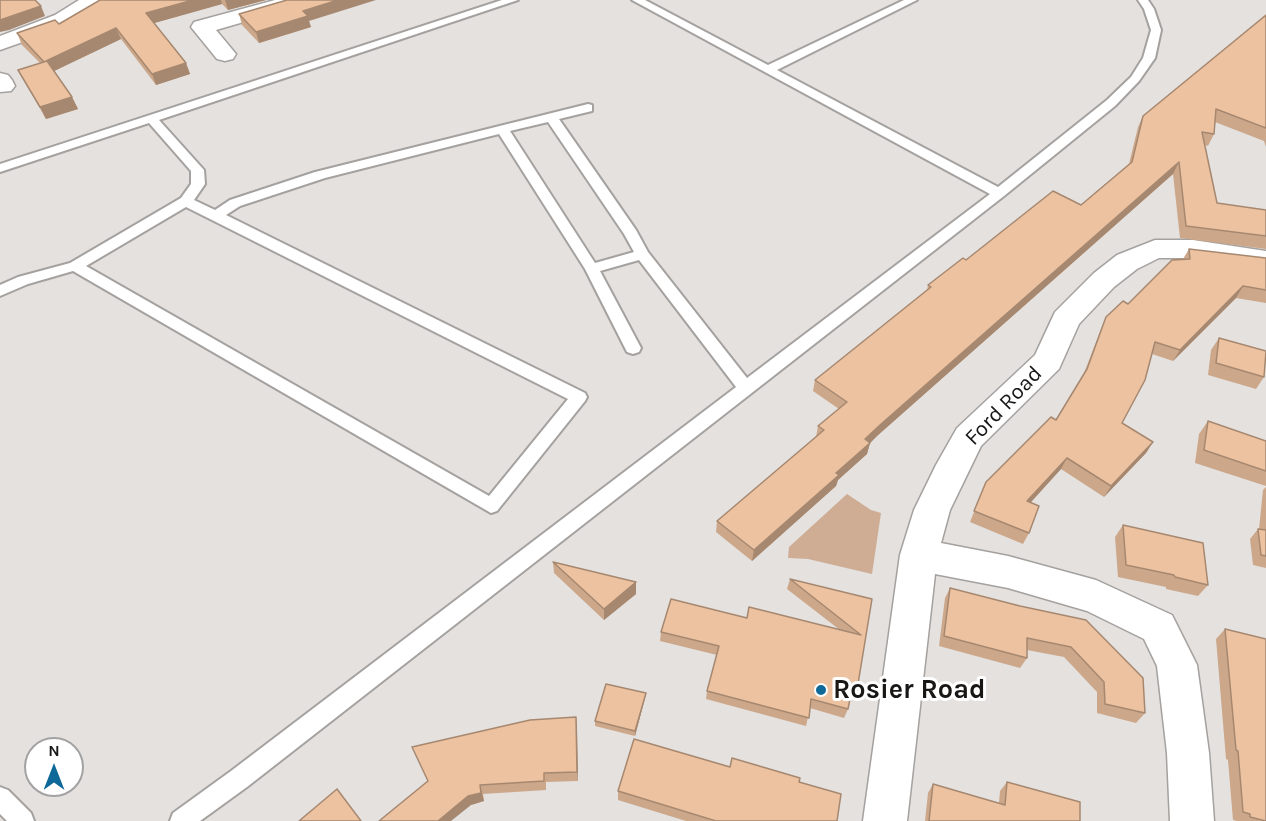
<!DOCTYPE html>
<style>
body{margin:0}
#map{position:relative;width:1266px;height:821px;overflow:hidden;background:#e4e1df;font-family:Karla,sans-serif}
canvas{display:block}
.north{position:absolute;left:24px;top:737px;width:60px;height:60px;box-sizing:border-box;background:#fff;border:2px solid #a3a2a2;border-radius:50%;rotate:0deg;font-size:16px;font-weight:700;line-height:24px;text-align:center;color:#181716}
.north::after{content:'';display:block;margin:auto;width:21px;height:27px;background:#0e6999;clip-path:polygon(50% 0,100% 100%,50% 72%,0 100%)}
</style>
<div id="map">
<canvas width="1266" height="821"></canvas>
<div class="north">N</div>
</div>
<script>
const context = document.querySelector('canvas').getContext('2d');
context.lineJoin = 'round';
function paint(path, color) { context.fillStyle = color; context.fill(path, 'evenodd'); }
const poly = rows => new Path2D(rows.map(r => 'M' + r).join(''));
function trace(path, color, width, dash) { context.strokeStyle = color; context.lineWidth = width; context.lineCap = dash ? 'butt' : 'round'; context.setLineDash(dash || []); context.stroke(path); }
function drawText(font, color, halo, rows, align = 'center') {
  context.font = font + ' Karla,sans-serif'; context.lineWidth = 6; context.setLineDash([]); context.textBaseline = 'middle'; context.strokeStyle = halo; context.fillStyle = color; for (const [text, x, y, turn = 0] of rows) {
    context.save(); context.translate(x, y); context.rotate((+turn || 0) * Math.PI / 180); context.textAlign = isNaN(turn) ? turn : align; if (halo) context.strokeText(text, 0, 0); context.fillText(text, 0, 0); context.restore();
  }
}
const green = poly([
 [847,494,871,510,881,513,872,574,808,559,788,558,789,547]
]);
const service = poly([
 [502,0,518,0,159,120,204,170,205,184,194,200,215,210,230,200,315,172,588,104,592,105,592,111,559,119,636,230,648,252,747,378,990,194,632,0,645,0,768,65,904,0,917,0,777,70,998,187,1107,100,1131,77,1143,58,1151,30,1144,9,1138,0,1148,0,1154,9,1161,30,1155,58,1139,81,1115,106,1004,196,247,787,200,821,170,821,173,813,231,771,736,387,639,260,600,271,641,348,639,352,633,354,627,352,585,269,499,134,325,178,240,206,226,215,585,393,587,397,585,401,497,511,491,513,73,271,28,284,0,296,0,285,18,277,70,263,181,198,191,184,191,171,149,123,0,172,0,164,502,0],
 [548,122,624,234,634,252,595,263,510,131,548,122],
 [186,207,210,219,568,399,489,496,86,266,186,207],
 [0,787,8,790,31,813,34,821,7,821,0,814,0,787]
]);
const minor = poly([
 [79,0,104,0,71,25,0,50,0,36,55,15,79,0],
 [275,0,310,0,306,4,216,30,236,54,233,59,225,61,217,59,191,27,194,22,275,0],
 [0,73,8,75,12,80,15,86,11,91,0,92,0,73],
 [1155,240,1193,240,1266,251,1266,269,1193,258,1159,258,1137,269,1114,287,1079,324,1059,369,981,446,950,510,941,543,1008,556,1096,580,1172,615,1197,665,1209,753,1214,821,1170,821,1167,753,1157,666,1144,639,1087,611,1008,588,935,574,907,821,863,821,900,555,914,510,936,465,957,428,1035,355,1055,312,1094,273,1117,255,1155,240]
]);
const wall = poly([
 [100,0,266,0,228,10,222,4,154,23,186,63,190,74,156,85,121,39,54,71,72,97,78,109,46,119,18,70,40,63,22,45,17,33,59,24],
 [239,14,309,21,311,27,259,43,242,25],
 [1266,15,1266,147,1264,141,1215,122,1214,134,1208,146,1205,145,1217,203,1266,210,1266,249,1180,238,1173,174,877,436,870,443,867,454,838,480,836,486,752,561,716,532,717,521,816,437,818,426,839,409,813,391,815,380,927,290,928,285,966,260,1081,205,1129,164,1138,127,1143,116],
 [1189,249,1266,258,1266,303,1236,298,1173,361,1152,354,1122,423,1153,442,1146,453,1104,497,1061,469,1030,503,1029,533,1023,544,970,522,986,482,1056,420,1083,376,1101,329,1106,317,1128,304,1183,259],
 [1219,338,1264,377,1256,389,1208,375,1211,350],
 [1208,421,1266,441,1266,486,1195,463,1199,434],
 [1266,487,1266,568,1253,565,1250,539,1258,529,1259,529,1263,490],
 [1123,525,1208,585,1198,596,1166,589,1166,587,1118,577,1115,537],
 [553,562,636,582,636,594,604,620,554,573],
 [790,579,872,599,857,690,853,699,850,698,848,709,844,718,810,708,806,726,706,699,707,691,717,655,660,641,661,632,747,618,840,630,787,589],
 [950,588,1020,606,1086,620,1145,713,1136,723,1097,713,1097,692,1064,657,1027,650,1027,658,1020,668,939,646,945,598],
 [1225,629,1266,821,1237,821,1233,820,1228,760,1226,759,1216,639],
 [646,693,645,698,635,736,595,726,595,721],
 [576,717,578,781,546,782,546,790,483,794,484,801,471,805,428,782],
 [730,767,799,782,837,821,686,821,618,800,618,791],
 [1007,782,1080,821,925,821,928,793,933,784,999,803,1000,791]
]);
const shadedWall = poly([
 [193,0,221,0,222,4,151,24,146,13],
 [225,0,266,0,228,10],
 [338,0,376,0,309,21,311,27,259,43,256,32,303,11],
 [41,6,45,16,9,30,0,32,0,20],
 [116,28,121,39,50,73,44,62],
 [186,63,190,74,156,85,152,74],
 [72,97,78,109,46,119,40,107],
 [1179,162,1173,174,877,436,866,447,870,443,867,454,838,480,836,486,752,561,754,550,836,473,865,439,880,425],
 [1243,286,1236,298,1173,361,1180,350],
 [1153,442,1146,453,1104,497,1111,486],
 [1067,458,1061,469,1022,512,1027,501],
 [636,582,636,594,604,620,604,609],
 [646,693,645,698,635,736,635,731],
 [576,717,577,727,578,781,577,772],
 [480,785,484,801,471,805,451,821,438,821]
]);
const building = poly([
 [0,0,35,0,41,6,0,20,0,0],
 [100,0,193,0,146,13,186,63,152,74,116,28,44,62,17,33,55,20,59,24,100,0],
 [287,0,338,0,303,11,308,16,256,32,239,14,287,0],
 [1266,15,1266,128,1216,109,1214,134,1202,132,1217,203,1266,210,1266,236,1186,226,1179,162,880,425,865,439,870,443,836,473,839,475,754,550,717,521,824,430,818,426,847,402,815,380,931,287,928,285,963,258,966,260,1053,191,1081,205,1132,162,1143,116,1266,15],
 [47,61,72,97,40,107,18,70,47,61],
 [1189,249,1266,258,1266,290,1243,286,1180,350,1155,342,1145,380,1122,423,1153,442,1111,486,1067,458,1027,501,1039,506,1029,533,974,511,986,482,1051,417,1056,420,1087,369,1106,317,1123,301,1128,304,1172,260,1190,259,1189,249],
 [1219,338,1266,351,1264,377,1216,363,1219,338],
 [1208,421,1266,441,1266,471,1204,450,1208,421],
 [1123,525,1203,543,1208,585,1175,577,1174,575,1126,565,1123,525],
 [1258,529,1266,530,1266,556,1261,555,1258,529],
 [553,562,636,582,604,609,553,562],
 [790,579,872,599,857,690,852,689,848,709,811,699,809,718,707,691,719,646,661,632,671,599,747,618,749,607,861,635,790,579],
 [950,588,1020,606,1086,620,1143,678,1145,713,1105,704,1104,682,1071,647,1027,638,1027,658,944,636,950,588],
 [1225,629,1266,639,1266,821,1250,817,1250,814,1243,812,1238,751,1236,750,1225,629],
 [606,684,646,693,635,731,595,721,606,684],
 [576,717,577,772,544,773,544,781,480,785,481,793,468,796,438,821,379,821,428,781,412,747,530,720,576,717],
 [634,739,730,767,732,758,800,778,799,782,841,794,837,821,716,821,618,791,634,739],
 [1007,782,1080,802,1080,821,929,821,933,784,1005,805,1007,782],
 [337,789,361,821,299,821,337,789]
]);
const markers = [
 [821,690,6,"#0e6999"]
];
const streetNames = [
 ["Ford Road",1004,406,-46]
];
const nearPoinames = [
 ["Rosier Road",833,690]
];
paint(green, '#cead94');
trace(service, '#a4a19f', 4);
trace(minor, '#a4a19f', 3);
paint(service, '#fff');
paint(minor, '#fff');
paint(wall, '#cca78a');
paint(shadedWall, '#a68870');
paint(building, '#edc2a0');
trace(building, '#a68870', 1.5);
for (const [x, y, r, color] of markers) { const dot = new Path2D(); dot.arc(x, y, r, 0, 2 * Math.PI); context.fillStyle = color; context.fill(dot); trace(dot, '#fff', 2); }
drawText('22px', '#181716', '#fff', streetNames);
drawText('bold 27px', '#181716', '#fff', nearPoinames, 'left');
</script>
